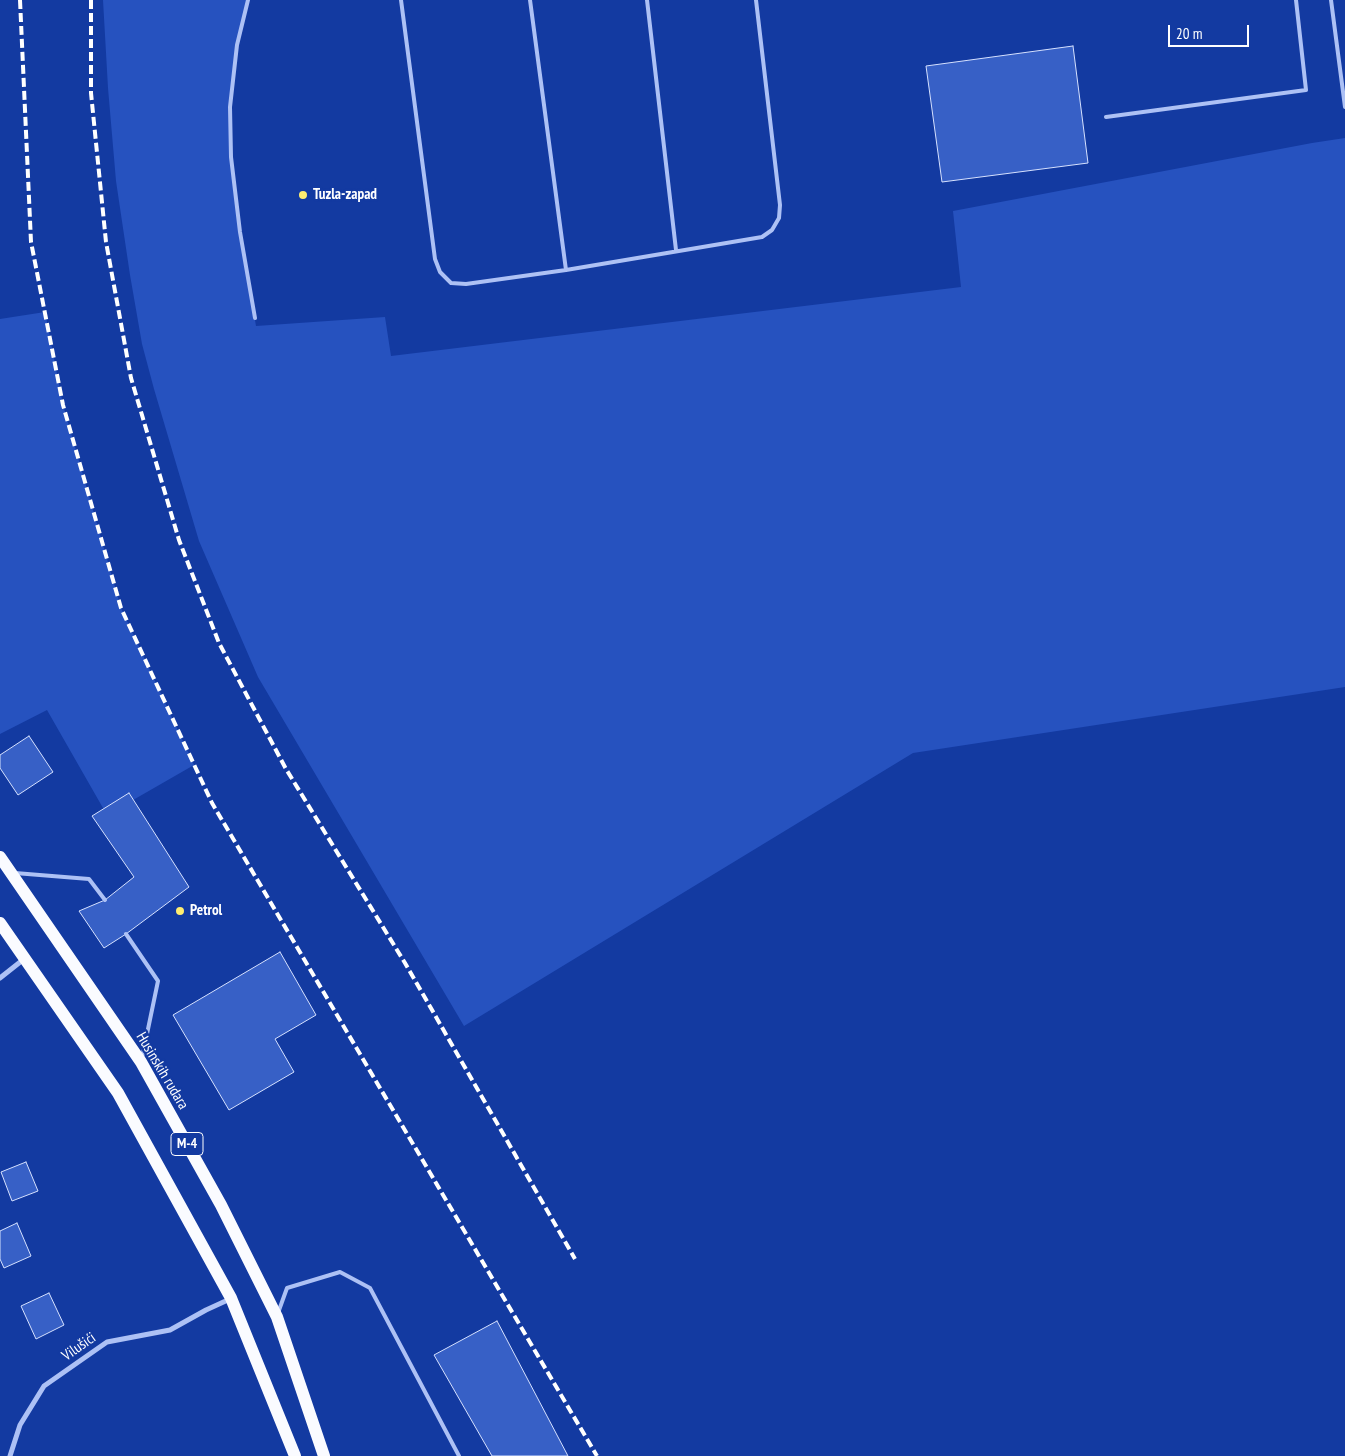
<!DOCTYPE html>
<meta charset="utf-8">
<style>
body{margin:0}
#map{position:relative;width:1345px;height:1456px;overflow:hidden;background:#133aa1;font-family:"PT Sans Narrow",sans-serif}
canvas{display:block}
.scale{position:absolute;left:1168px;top:25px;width:81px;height:22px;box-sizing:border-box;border:2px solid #fff;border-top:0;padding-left:6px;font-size:15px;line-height:18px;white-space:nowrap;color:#fff;-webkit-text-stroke:4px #133aa1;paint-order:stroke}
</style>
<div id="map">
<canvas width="1345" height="1456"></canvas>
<div class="scale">20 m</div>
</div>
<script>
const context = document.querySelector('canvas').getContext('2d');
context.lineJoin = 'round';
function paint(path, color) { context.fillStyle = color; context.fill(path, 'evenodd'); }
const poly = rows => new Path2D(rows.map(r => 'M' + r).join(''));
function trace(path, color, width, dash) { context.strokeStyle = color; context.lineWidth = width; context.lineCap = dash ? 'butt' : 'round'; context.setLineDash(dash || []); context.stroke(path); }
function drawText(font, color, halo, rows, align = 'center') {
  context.font = font + ' "PT Sans Narrow",sans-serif'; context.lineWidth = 4.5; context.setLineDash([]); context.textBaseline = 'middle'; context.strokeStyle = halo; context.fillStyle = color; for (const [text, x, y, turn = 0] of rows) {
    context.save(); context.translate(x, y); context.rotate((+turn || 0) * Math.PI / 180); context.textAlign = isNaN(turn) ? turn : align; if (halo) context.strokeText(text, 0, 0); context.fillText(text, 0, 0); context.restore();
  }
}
const green = poly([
 [103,0,248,0,237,45,230,107,231,157,240,232,256,326,385,317,391,356,961,287,953,211,1312,143,1345,138,1345,687,913,753,464,1026,258,677,199,541,154,389,142,344,130,275,116,181,108,88],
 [45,312,63,405,121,608,194,765,107,815,47,710,0,734,0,319]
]);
const building = poly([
 [1073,46,1088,163,942,182,926,66,1073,46],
 [29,736,53,772,18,795,0,768,0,755,29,736],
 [129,793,189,887,126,934,104,948,79,911,105,900,134,877,92,816,129,793],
 [280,952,316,1015,275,1039,294,1072,229,1110,173,1015,280,952],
 [26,1162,38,1191,12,1201,1,1172,26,1162],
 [17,1223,31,1256,4,1268,0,1259,0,1231,17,1223],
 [49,1293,64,1325,36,1339,21,1306,49,1293],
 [497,1321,568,1456,492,1456,434,1355,497,1321]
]);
const service = poly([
 [248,0,237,45,230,107,231,157,240,232,255,318],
 [401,0,435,259,440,272,451,283,466,284,566,270,762,237,772,230,779,218,780,205,756,0],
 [530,0,566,270],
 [647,0,676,250],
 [1331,0,1345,107],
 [1106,117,1306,90,1296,0],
 [15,873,89,879,105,900],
 [126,934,158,981,142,1058],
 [278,1313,287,1288,340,1272,370,1288,459,1456]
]);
const minor = poly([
 [0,978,24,959],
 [10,1456,20,1425,44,1386,107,1342,170,1330,206,1310,230,1299]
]);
const primary = poly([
 [0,857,141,1062,221,1205,277,1317,324,1456],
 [0,923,118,1093,231,1298,295,1456]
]);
const rail = poly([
 [20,0,31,242,63,405,121,608,212,803,597,1456],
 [91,0,91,93,106,242,131,378,179,540,219,643,286,769,405,963,575,1259]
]);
const markers = [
 [303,195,5,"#ffed70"],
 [180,911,5,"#ffed70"]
];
const shields = [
 [187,1144,32]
];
const shieldNames = [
 ["M-4",187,1144]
];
const poiNames = [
 ["Tuzla-zapad",313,195],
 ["Petrol",190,911]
];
const streetNames = [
 ["Husinskih rudara",162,1071,59],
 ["Vilušići",79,1347,-35]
];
paint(green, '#2652bf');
paint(building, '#3760c6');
trace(building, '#d6e1fe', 1);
trace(service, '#adc1f5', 4);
trace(minor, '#adc1f5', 5);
trace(primary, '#fafbff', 12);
trace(rail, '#fff', 4, [9, 4]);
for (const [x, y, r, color] of markers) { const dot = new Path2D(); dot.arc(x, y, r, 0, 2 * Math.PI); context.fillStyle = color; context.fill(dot); trace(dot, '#133aa1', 2); }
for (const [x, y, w] of shields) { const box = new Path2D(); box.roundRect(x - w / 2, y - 11.5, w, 23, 4); context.fillStyle = '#133aa1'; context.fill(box); trace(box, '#fff', 1); }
drawText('bold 14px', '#fff', null, shieldNames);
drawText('bold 15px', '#fff', '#133aa1', poiNames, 'left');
drawText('15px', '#fff', '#133aa1', streetNames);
</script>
